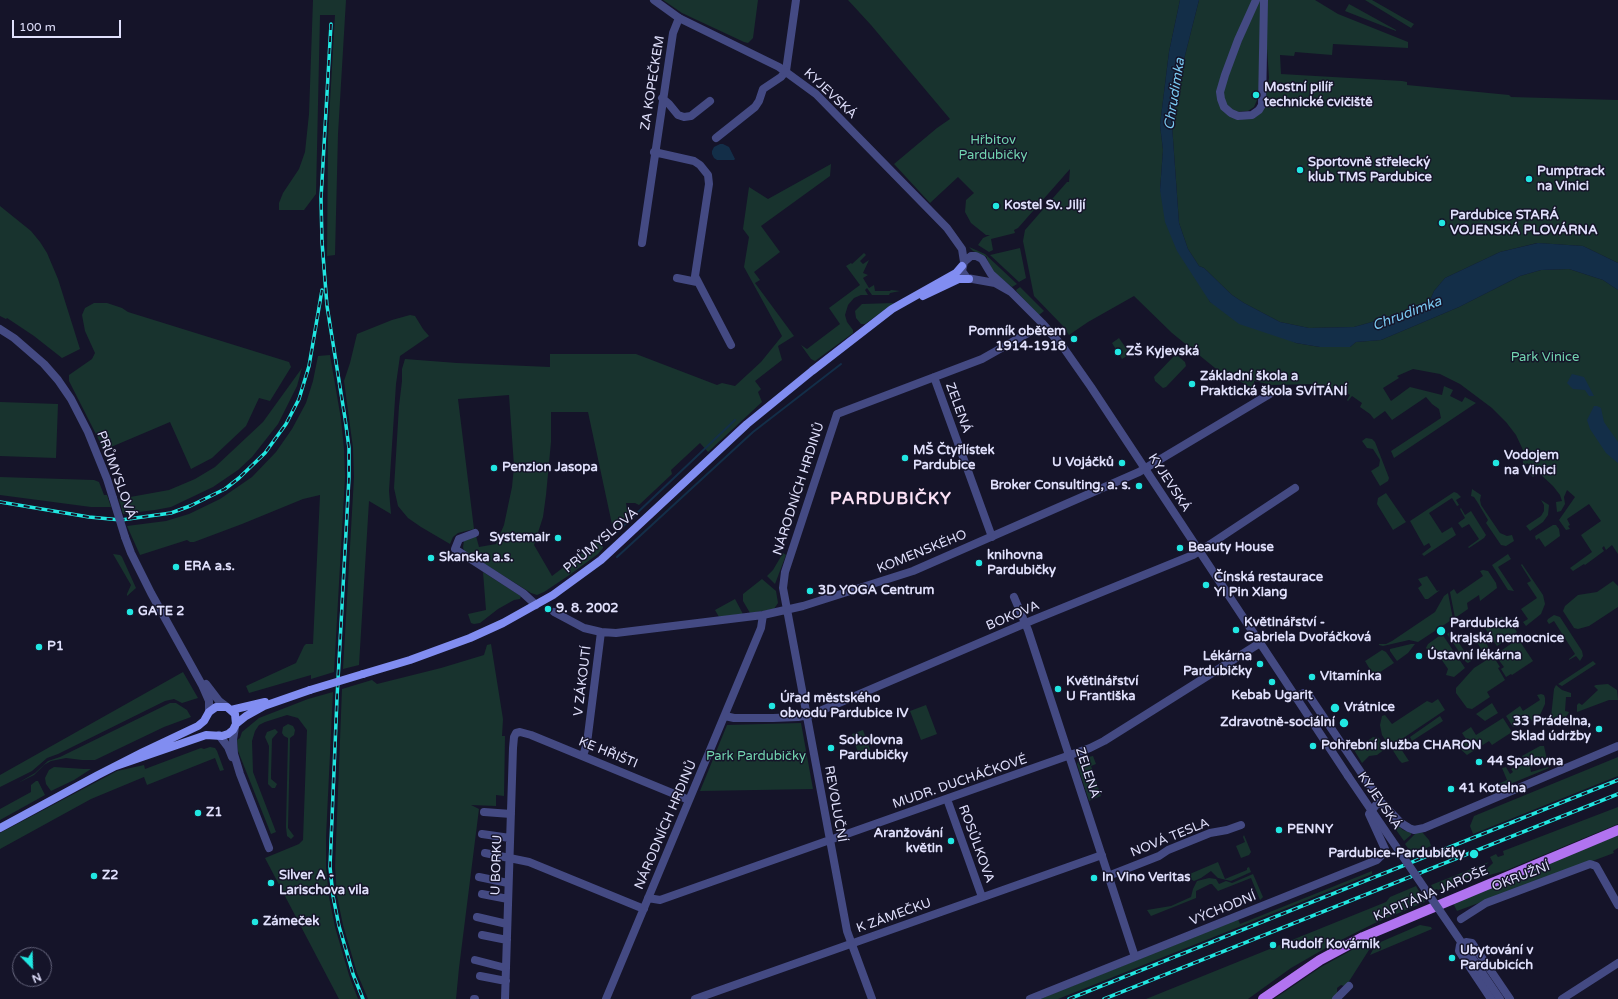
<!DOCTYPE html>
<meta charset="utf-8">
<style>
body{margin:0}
#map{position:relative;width:1618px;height:999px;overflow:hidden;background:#151429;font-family:"Varela Round",sans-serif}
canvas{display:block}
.north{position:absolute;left:12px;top:947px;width:40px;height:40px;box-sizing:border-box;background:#151429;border:1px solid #66667d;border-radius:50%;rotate:157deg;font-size:11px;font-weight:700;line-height:16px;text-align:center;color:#e0e0fc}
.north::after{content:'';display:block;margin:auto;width:14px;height:18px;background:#21e7e2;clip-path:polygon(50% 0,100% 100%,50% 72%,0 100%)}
.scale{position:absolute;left:12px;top:20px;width:109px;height:18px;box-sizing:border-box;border:2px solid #e0e0fc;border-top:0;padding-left:5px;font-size:12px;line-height:14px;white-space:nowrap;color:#e0e0fc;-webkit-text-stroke:3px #151429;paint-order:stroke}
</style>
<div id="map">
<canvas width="1618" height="999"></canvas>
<div class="north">N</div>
<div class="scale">100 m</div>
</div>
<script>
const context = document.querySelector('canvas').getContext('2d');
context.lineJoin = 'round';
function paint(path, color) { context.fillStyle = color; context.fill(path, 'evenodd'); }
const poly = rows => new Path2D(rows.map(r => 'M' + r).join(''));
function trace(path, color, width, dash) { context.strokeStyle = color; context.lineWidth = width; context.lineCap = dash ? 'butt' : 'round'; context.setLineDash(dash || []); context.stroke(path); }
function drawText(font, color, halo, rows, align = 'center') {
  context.font = font + ' "Varela Round",sans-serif'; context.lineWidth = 3; context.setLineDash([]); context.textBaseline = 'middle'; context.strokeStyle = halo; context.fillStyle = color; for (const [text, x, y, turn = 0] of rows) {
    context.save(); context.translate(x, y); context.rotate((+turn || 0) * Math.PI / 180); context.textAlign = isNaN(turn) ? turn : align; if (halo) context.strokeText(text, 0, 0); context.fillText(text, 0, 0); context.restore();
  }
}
const green = poly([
 [313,0,346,0,338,134,335,255,327,256,328,137,335,15,320,15,316,194,304,210,279,210,279,203,283,193,299,169,305,152,309,114],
 [663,0,758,0,753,38,748,43,744,42,682,13],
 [848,0,1180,0,1169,52,1160,125,1163,150,1160,190,1210,302,1296,343,1320,347,1350,347,1356,342,1381,340,1459,307,1520,276,1541,270,1569,269,1603,280,1618,290,1618,554,1612,545,1606,550,1604,546,1602,548,1604,551,1585,565,1584,564,1573,571,1570,568,1592,552,1581,535,1601,521,1589,504,1567,519,1570,525,1568,526,1570,529,1566,530,1559,520,1575,497,1567,490,1564,497,1565,504,1561,511,1557,512,1556,502,1562,501,1560,495,1553,486,1538,472,1533,477,1530,474,1534,468,1527,463,1524,467,1523,467,1523,450,1516,435,1506,422,1492,408,1460,384,1440,374,1413,369,1397,376,1399,378,1383,388,1391,401,1410,387,1442,395,1444,386,1453,390,1450,396,1462,402,1465,397,1476,403,1394,458,1391,451,1441,418,1439,409,1432,404,1426,397,1392,420,1385,411,1374,419,1370,414,1360,407,1362,403,1352,396,1348,401,1347,400,1350,395,1345,392,1341,397,1333,391,1331,395,1317,384,1272,385,1254,381,1254,389,1215,368,1172,333,1134,296,1088,322,1069,335,1063,326,1034,296,1023,241,1025,230,1067,182,1069,182,1070,169,1018,228,1014,230,1015,233,991,239,993,250,989,252,978,245,983,238,990,235,986,235,971,223,965,212,966,200,974,193,958,177,930,203,894,164,937,128,950,119,871,25],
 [1199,0,1254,0,1218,95,1240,120,1265,102,1269,78,1266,34,1266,0,1315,0,1338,14,1408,42,1408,48,1333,44,1332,55,1295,52,1294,56,1280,55,1281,74,1402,81,1407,82,1407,85,1509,95,1511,97,1618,100,1618,263,1583,246,1537,243,1500,252,1445,278,1434,291,1430,300,1415,310,1354,327,1309,328,1280,322,1244,303,1232,295,1204,268,1199,266,1188,249,1179,223,1172,125,1180,75],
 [1259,0,1261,0,1259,87,1257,100,1254,107,1248,111,1236,112,1229,108,1224,102,1224,87,1236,54],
 [1365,0,1372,0,1414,24,1411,28],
 [1349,4,1396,30,1396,31,1345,11],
 [831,164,830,176,761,226,780,252,754,272,760,280,755,283,794,336,778,346,782,360,755,381,761,389,758,392,762,402,708,452,700,443,671,470,672,474,639,505,635,503,626,503,628,515,613,529,588,412,551,412,551,442,546,495,543,517,534,545,552,576,597,542,599,545,603,542,603,548,598,554,568,576,544,592,537,595,531,593,464,551,463,547,464,541,476,536,479,547,496,544,504,525,512,487,514,466,509,395,458,399,474,529,458,533,453,537,450,544,421,527,408,518,398,506,394,488,399,406,402,381,402,369,405,359,457,363,550,367,550,354,636,354,717,385,722,383,735,386,761,362,782,336,744,267,749,237,743,229,749,187,768,199],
 [0,206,31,231,40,242,47,253,58,279,80,349,62,358,34,336,7,318,6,319,0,316],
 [969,247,985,254,1017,284,1012,287,998,276,993,272,987,259,987,257,973,251],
 [1020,248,1026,278,1019,282,990,255],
 [864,253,866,255,860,261,863,264,869,260,863,273,868,275,863,278,869,288,874,285,875,291,890,291,891,290,900,291,890,293,889,295,872,295,867,288,865,290,868,295,861,295,854,298,848,305,845,315,847,322,853,330,853,333,815,361,811,359,801,345,807,349,840,324,829,308,860,285,846,266,851,263,852,264],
 [1020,287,1044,311,1039,315,1017,292,1016,290],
 [94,303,107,303,122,308,128,312,289,362,291,367,270,401,259,398,246,426,212,458,191,469,170,422,104,450,69,381,69,375,92,359,95,353,85,331,82,315,85,308],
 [894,303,865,324,861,324,856,318,855,311,862,304],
 [410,315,415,316,423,329,429,336,400,356,396,384,389,491,391,514,369,501,359,665,343,669,354,477,353,448,344,381,350,363,357,334,392,320],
 [1119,338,1130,354,1122,359,1112,343],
 [330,355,341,419,344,449,345,477,334,672,311,679,311,675,249,693,246,686,296,663,304,646,306,644,313,644,320,495,303,499,242,524,194,542,190,542,187,540,140,555,127,526,166,521,189,514,220,499,252,477,276,452,292,429,306,403,313,381,318,356],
 [1174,356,1178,356,1185,362,1186,366,1166,387,1163,388,1155,381,1154,377],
 [302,368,297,386,278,424,252,457,238,470,213,487,171,507,155,510,123,514,119,499,169,490,195,479,215,467,263,422],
 [0,402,58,404,56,458,0,456],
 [1366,438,1372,439,1375,442,1389,478,1388,481,1380,486,1371,471,1379,466,1380,460,1373,449,1367,448,1362,441],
 [0,477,94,480,99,482,104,495,107,495,111,507,91,507,0,495],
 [1472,489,1481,495,1480,500,1481,505,1500,533,1507,536,1512,535,1514,541,1506,546,1501,545,1486,523,1488,520,1478,503,1474,497,1471,496],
 [1454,492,1457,493,1461,497,1456,500,1459,505,1457,506,1452,498,1429,513,1442,533,1452,527,1456,535,1424,556,1422,554,1418,557,1431,547,1429,543,1424,546,1410,521],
 [1386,493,1406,522,1393,530,1377,504,1378,498],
 [1541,500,1549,505,1548,515,1543,522,1530,531,1526,526,1541,516,1544,511,1544,505],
 [1461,508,1465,515,1471,511,1486,535,1484,538,1469,548,1468,547,1479,539,1469,524,1462,528,1458,523,1465,518,1460,509],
 [1553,525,1556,525,1559,529,1560,536,1545,547,1539,538,1536,540,1535,536],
 [783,553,786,555,775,584,767,576,773,570],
 [113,554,120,555,122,557,136,588,127,596,127,594,131,585],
 [1508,554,1511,559,1498,567,1514,591,1508,590,1492,565],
 [1522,564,1543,595,1545,604,1541,614,1526,626,1523,622,1528,619,1521,609,1537,598,1527,583,1531,581,1521,565],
 [1483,570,1488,571,1496,583,1497,588,1480,601,1479,595,1467,603,1468,609,1455,618,1450,592,1454,589,1457,594,1483,576,1480,571],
 [483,572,521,596,520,599,514,600,498,609,480,623,474,624,471,623,468,614,486,610],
 [1427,576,1437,591,1440,590,1428,599,1425,599,1418,588,1422,585,1418,579],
 [762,579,776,591,778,603,774,609,750,613,743,601,743,594],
 [1613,581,1618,586,1618,607,1589,626,1578,629,1574,628,1563,611,1565,606,1578,595,1597,592],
 [1448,593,1453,619,1418,642,1409,640,1383,646,1379,645,1379,644,1386,644,1392,641,1435,612,1444,596],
 [735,599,743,614,719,617,715,610],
 [1554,615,1560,617,1582,651,1583,656,1580,661,1576,656,1569,660,1569,659,1575,654,1554,621,1549,624,1547,621,1548,619],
 [1502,617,1503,619,1500,621,1504,628,1511,623,1517,632,1497,646,1485,628],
 [1482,630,1488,639,1485,641,1489,648,1483,652,1473,636],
 [1451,631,1471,661,1468,663,1466,662,1447,634],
 [1442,634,1465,668,1454,677,1446,675,1448,669,1435,650,1429,651,1426,648,1428,644],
 [1519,640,1533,661,1512,675,1511,674,1506,677,1501,669,1504,667,1495,655,1515,641],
 [491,644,503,719,502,736,505,736,504,796,496,795,496,806,471,805,479,809,459,968,456,999,368,999,357,973,343,925,337,896,335,867,342,689,372,680,377,684,441,668,484,655,487,645],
 [1411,644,1415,644,1408,653,1397,661,1390,651,1390,649],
 [1382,650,1386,652,1394,663,1374,676,1365,661],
 [1493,656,1500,667,1498,668,1505,680,1487,692,1490,697,1472,709,1467,708,1456,693,1456,688,1474,668],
 [1593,661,1596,664,1562,686,1558,684],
 [183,672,198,698,182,703,174,699,165,701,58,754,47,758,32,771,0,787,0,775],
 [1608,684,1617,690,1618,700,1609,700,1577,712,1577,705,1579,703,1582,705,1598,690,1594,686,1596,685],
 [1556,685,1562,690,1571,693,1571,697,1566,697,1565,711,1569,712,1568,714,1565,718,1554,721,1551,717,1554,689],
 [333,692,326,837,326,867,329,897,335,927,349,975,358,999,339,999,265,858,299,844,303,840,307,730,298,718,287,715,265,722,259,725,255,731,252,741,253,772,276,832,271,834,238,751,237,740,240,738,242,732,259,718,308,699],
 [1541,694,1544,695,1545,698,1545,704,1540,715,1542,721,1535,719,1532,721,1529,717,1513,727,1506,716,1520,706,1523,711,1540,700,1537,695],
 [1438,699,1445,710,1390,747,1382,735,1380,725,1382,716,1385,715,1392,724,1427,701,1432,703],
 [170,703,176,703,187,710,191,717,164,727,95,760,82,760,66,758,51,761,44,765,34,775,18,783,35,773,48,761,60,757],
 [1492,703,1498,713,1485,721,1476,714],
 [926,705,937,734,921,740,910,711],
 [1440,716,1443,721,1412,741,1410,737],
 [1503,718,1512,732,1492,745,1489,741,1467,755,1457,746,1466,739,1462,733,1471,727,1476,735],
 [801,723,813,789,700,791,727,725],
 [288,724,293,726,295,730,294,735,290,738,288,828,294,836,291,839,287,836,286,827,288,738,284,736,282,733,283,727],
 [275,729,278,732,272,739,271,775,271,779,277,784,275,788,272,788,268,784,269,746,265,737,267,732],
 [863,730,871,752,859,756,852,734],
 [1373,737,1379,738,1385,749,1377,755,1369,756,1362,763,1354,750],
 [1408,738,1411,742,1401,749,1409,761,1402,763,1399,760,1392,749],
 [1540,746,1544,746,1547,760,1530,767,1531,772,1548,767,1549,768,1498,789,1496,785,1507,780,1502,768,1506,767,1510,774,1513,772,1511,769,1525,761,1522,756],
 [210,747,215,748,217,751,224,770,220,771,215,758,147,785,144,777,91,799,0,849,0,833,117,771,144,765,145,769,201,748,204,749],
 [1093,756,1096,764,1091,766,1101,796,1089,801,1077,764,1079,759],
 [1618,757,1618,776,1473,834,1470,826,1474,816],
 [54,767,84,769,91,769,74,780,51,791,46,784,45,778,49,770],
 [36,781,38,781,45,795,0,820,0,809,31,792,31,785],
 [1618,807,1618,824,1507,870,1476,879,1493,863,1490,857,1496,854,1498,857,1504,855,1503,851],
 [1384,813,1403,830,1411,833,1411,835,1404,841],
 [1422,832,1429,840,1431,846,1412,854,1405,844,1416,833],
 [1244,835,1251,852,1249,855,1241,858,1236,846,1245,842,1243,837],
 [1618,835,1618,848,1613,851,1614,853,1457,911,1453,903],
 [1218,862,1225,879,1247,870,1247,868,1249,867,1251,872,1231,881,1218,878,1211,871,1201,878,1194,881,1185,876],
 [1489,862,1474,875,1438,890,1437,889,1434,890,1431,885],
 [1372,871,1372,874,1058,999,1040,999,1238,919,1240,924],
 [1253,874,1263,897,1260,900,1251,878,1218,891,1212,884,1210,884,1196,891,1196,898,1151,916,1147,910,1171,906,1191,897,1193,889,1197,881,1209,878,1216,879,1219,884,1226,881,1232,883],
 [1416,886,1425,902,1375,923,1331,945,1291,968,1248,999,1146,999,1386,902,1390,897],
 [1420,925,1431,927,1432,929,1370,955,1376,944],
 [1373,940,1374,942,1348,983,1344,986,1341,985,1337,988,1337,995,1333,999,1274,999,1321,967,1361,945]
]);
const water = poly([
 [1180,0,1199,0,1180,75,1172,125,1179,223,1188,249,1199,266,1204,268,1232,295,1244,303,1280,322,1309,328,1354,327,1415,310,1430,300,1434,291,1445,278,1500,252,1538,243,1583,246,1618,263,1618,290,1603,280,1569,269,1541,270,1520,276,1459,307,1381,340,1356,342,1350,347,1320,347,1296,343,1239,324,1210,302,1177,251,1165,222,1160,190,1163,150,1160,125,1169,52],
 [720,144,723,144,729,147,735,159,734,160,717,160,714,158,712,154,712,151,714,147],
 [1572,374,1584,377,1594,396,1589,396,1585,390,1573,389,1567,383],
 [1594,406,1597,406,1601,408,1604,422,1618,442,1618,463,1606,453,1590,429,1587,420]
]);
const stream = poly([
 [617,532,735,420],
 [617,557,753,432,841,364]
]);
const minor = poly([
 [1256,0,1238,40,1225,75,1220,92,1221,99,1224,107,1231,113,1238,116,1252,115,1259,110,1262,105,1264,0],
 [662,98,669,104,678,115,684,117,691,116,710,101],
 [716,138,755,107,759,101,763,89,781,77,786,71,796,0],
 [654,152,694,161,700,165,708,175,709,184,695,276,731,345],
 [642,243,673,33,679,18],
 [677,278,697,282],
 [0,329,14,338,44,364,58,380,71,399,88,432,107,479,113,498],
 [934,377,992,537],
 [475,533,459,539,455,549,523,593,536,605],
 [125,537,131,553,151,593,202,685,209,701,209,712],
 [1014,597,1028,630,1135,957],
 [554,612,584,628,601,632,616,633,763,615,803,606,913,571,1139,472,1273,392],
 [206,684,219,701,227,707],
 [1295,697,1304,693,1310,697,1381,802,1401,823,1409,828,1414,830,1424,828,1618,746],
 [725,716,734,718,773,718,798,717,813,714,1033,620,1193,555,1206,547,1295,488],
 [235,727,233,740,234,754,240,774,269,848],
 [219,735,228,747,232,757],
 [583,756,587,743,601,632],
 [947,799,982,897],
 [484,812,511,814],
 [482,834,510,838],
 [485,853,529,862,644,909],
 [1108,876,1159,856,1168,850,1210,833,1227,830,1241,825],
 [479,877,508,883],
 [482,894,508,899],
 [648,898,660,900,1090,748,1104,741,1260,643],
 [477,917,507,924],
 [1461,919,1486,903,1590,864,1596,866,1618,905],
 [482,935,507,940],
 [475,960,506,968],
 [480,976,506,981],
 [474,999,475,999],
 [505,999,513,748,514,737,516,733,520,732,531,735,689,800],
 [606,999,761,628,763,615],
 [695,999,1102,855],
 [872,999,847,931,783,588,785,572,837,414,982,359,1028,333],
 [1030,999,1377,860,1383,854,1385,849,1369,814,1376,805,1381,802],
 [1336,999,1349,986],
 [1491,999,1459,951,1460,945,1466,942,1472,943,1510,999],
 [1562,999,1618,963]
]);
const tertiary = poly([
 [654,0,679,18,779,67,816,94,947,228,962,249,964,262],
 [1011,292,995,283,967,278,962,271,964,262,971,256,976,256,982,259,991,274,1011,292,1042,323,1063,347,1091,387,1348,776]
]);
const secondary = poly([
 [923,296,959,279,969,279],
 [363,674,410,660,470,638,503,623,553,595,601,560,747,424,812,371,892,309,956,273,962,266],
 [231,710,265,702],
 [236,724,246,716,264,706,310,690],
 [0,828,98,775,143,752,198,726,204,721,209,712,216,707,227,707,235,714,236,724,233,730,228,734,222,736,206,735,116,766]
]);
const primary = poly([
 [1263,999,1320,960,1363,937,1618,830]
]);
const rail = poly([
 [331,24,321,198,322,242,327,306,345,418,349,448,349,477,337,698,330,867,333,896,339,926,353,974,363,999],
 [0,502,89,517,121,520,171,513,190,506,225,489,239,478,265,453,286,424,299,399,309,366,322,290],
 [1069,999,1618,780],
 [1104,999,1618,794]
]);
const minorBridge = poly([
 [113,498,125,537]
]);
const tertiaryBridge = poly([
 [1348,776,1500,999]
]);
const secondaryBridge = poly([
 [310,690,363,674]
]);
const markers = [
 [1256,95,4,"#21e7e2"],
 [1300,170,4,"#21e7e2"],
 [1529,179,4,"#21e7e2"],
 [996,206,4,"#21e7e2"],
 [1442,223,4,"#21e7e2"],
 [1074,339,4,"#21e7e2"],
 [1118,352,4,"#21e7e2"],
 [1192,384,4,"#21e7e2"],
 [905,458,4,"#21e7e2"],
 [1122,463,4,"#21e7e2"],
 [1496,463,4,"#21e7e2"],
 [494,468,4,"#21e7e2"],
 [1139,486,4,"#21e7e2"],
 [558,538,4,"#21e7e2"],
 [1180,548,4,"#21e7e2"],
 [431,558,4,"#21e7e2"],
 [979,563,4,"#21e7e2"],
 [176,567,4,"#21e7e2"],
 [1206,585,4,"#21e7e2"],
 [810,591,4,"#21e7e2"],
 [548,609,4,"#21e7e2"],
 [130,612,4,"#21e7e2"],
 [1236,630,4,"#21e7e2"],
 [1441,631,5,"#21e7e2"],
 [39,647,4,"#21e7e2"],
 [1419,656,4,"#21e7e2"],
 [1260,664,4,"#21e7e2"],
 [1312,677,4,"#21e7e2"],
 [1272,682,4,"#21e7e2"],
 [1058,689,4,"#21e7e2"],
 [772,706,4,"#21e7e2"],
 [1335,708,5,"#21e7e2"],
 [1344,723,5,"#21e7e2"],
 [1599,729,4,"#21e7e2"],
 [1313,746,4,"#21e7e2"],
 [831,748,4,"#21e7e2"],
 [1479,762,4,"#21e7e2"],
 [1451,789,4,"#21e7e2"],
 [198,813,4,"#21e7e2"],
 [1279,830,4,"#21e7e2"],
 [951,841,4,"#21e7e2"],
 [1474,854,5,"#21e7e2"],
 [94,876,4,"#21e7e2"],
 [1094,878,4,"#21e7e2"],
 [271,883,4,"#21e7e2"],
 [255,922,4,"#21e7e2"],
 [1273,945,4,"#21e7e2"],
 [1452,958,4,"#21e7e2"]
];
const streetNames = [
 ["ZA KOPEČKEM",653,83,-81],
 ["KYJEVSKÁ",830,94,43],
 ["ZELENÁ",958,408,70],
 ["PRŮMYSLOVÁ",116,475,70],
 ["KYJEVSKÁ",1169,483,57],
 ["NÁRODNÍCH HRDINŮ",799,489,-72],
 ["PRŮMYSLOVÁ",601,541,-40],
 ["KOMENSKÉHO",922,552,-22],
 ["BOKOVA",1013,616,-23],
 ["V ZÁKOUTÍ",583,681,-83],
 ["KE HŘIŠTI",608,753,22],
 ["ZELENÁ",1087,773,72],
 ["MUDR. DUCHÁČKOVÉ",960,782,-19],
 ["KYJEVSKÁ",1379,801,55],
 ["REVOLUČNÍ",835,804,80],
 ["NÁRODNÍCH HRDINŮ",666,825,-67],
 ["NOVÁ TESLA",1170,838,-22],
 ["ROSŮLKOVA",976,844,70],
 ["U BORKU",497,865,-88],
 ["OKRUŽNÍ",1521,877,-21],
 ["KAPITÁNA JAROŠE",1431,894,-23],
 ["VÝCHODNÍ",1223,909,-22],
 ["K ZÁMEČKU",894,916,-20]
];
const poiNames = [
 ["Mostní pilíř",1264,88],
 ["technické cvičiště",1264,103],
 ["Sportovně střelecký",1308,163],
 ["klub TMS Pardubice",1308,178],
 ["Pumptrack",1537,172],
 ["na Vinici",1537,187],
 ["Kostel Sv. Jiljí",1004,206],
 ["Pardubice STARÁ",1450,216],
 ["VOJENSKÁ PLOVÁRNA",1450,231],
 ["Pomník obětem",1066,332,"right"],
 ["1914-1918",1066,347,"right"],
 ["ZŠ Kyjevská",1126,352],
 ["Základní škola a",1200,377],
 ["Praktická škola SVÍTÁNÍ",1200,392],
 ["MŠ Čtyřlístek",913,451],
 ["Pardubice",913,466],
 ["Vodojem",1504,456],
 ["na Vinici",1504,471],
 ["U Vojáčků",1114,463,"right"],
 ["Penzion Jasopa",502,468],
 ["Broker Consulting, a. s.",1131,486,"right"],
 ["Systemair",550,538,"right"],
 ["Beauty House",1188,548],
 ["knihovna",987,556],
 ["Pardubičky",987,571],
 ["Skanska a.s.",439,558],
 ["ERA a.s.",184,567],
 ["Čínská restaurace",1214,578],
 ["Yi Pin Xiang",1214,593],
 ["3D YOGA Centrum",818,591],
 ["9. 8. 2002",556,609],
 ["GATE 2",138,612],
 ["Květinářství -",1244,623],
 ["Gabriela Dvořáčková",1244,638],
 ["Pardubická",1450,624],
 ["krajská nemocnice",1450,639],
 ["P1",47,647],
 ["Ústavní lékárna",1427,656],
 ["Lékárna",1252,657,"right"],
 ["Pardubičky",1252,672,"right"],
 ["Vitamínka",1320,677],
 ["Květinářství",1066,682],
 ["U Františka",1066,697],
 ["Kebab Ugarit",1272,696,"center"],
 ["Úřad městského",780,699],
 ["obvodu Pardubice IV",780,714],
 ["Vrátnice",1344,708],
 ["33 Prádelna,",1591,722,"right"],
 ["Sklad údržby",1591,737,"right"],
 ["Zdravotně-sociální",1335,723,"right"],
 ["Sokolovna",839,741],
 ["Pardubičky",839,756],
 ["Pohřební služba CHARON",1321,746],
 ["44 Spalovna",1487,762],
 ["41 Kotelna",1459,789],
 ["Z1",206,813],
 ["PENNY",1287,830],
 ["Aranžování",943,834,"right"],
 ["květin",943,849,"right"],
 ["Pardubice-Pardubičky",1465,854,"right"],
 ["Z2",102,876],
 ["Silver A -",279,876],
 ["Larischova vila",279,891],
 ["In Vino Veritas",1102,878],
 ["Zámeček",263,922],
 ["Rudolf Kovárnik",1281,945],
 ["Ubytování v",1460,951],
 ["Pardubicích",1460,966]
];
const parkNames = [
 ["Hřbitov",993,141],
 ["Pardubičky",993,156],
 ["Park Vinice",1545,358],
 ["Park Pardubičky",756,757]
];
const waterNames = [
 ["Chrudimka",1175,94,-81],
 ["Chrudimka",1407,314,-21]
];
const districtNames = [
 ["PARDUBIČKY",891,500]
];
paint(green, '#18332e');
paint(water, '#132e48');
trace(stream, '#132e48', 2);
trace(minor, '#444a83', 8);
trace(tertiary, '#444a83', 8);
trace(secondary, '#818df1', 8);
trace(primary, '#b173f0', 10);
trace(rail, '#21e7e2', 3.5);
trace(rail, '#151429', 2, [6]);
trace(minorBridge, '#444a83', 8);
trace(tertiaryBridge, '#444a83', 8);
trace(secondaryBridge, '#818df1', 8);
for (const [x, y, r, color] of markers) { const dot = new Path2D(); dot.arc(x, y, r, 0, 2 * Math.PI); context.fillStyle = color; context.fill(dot); trace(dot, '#151429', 1.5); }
drawText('13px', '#e0e0fc', '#151429', streetNames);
drawText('bold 13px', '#e0e0fc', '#151429', poiNames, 'left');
drawText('13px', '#72d5b0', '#151429', parkNames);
drawText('italic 14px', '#79c8f0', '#151429', waterNames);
context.letterSpacing = '1px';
drawText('bold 17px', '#fce2f6', '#151429', districtNames);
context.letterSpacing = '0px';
</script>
